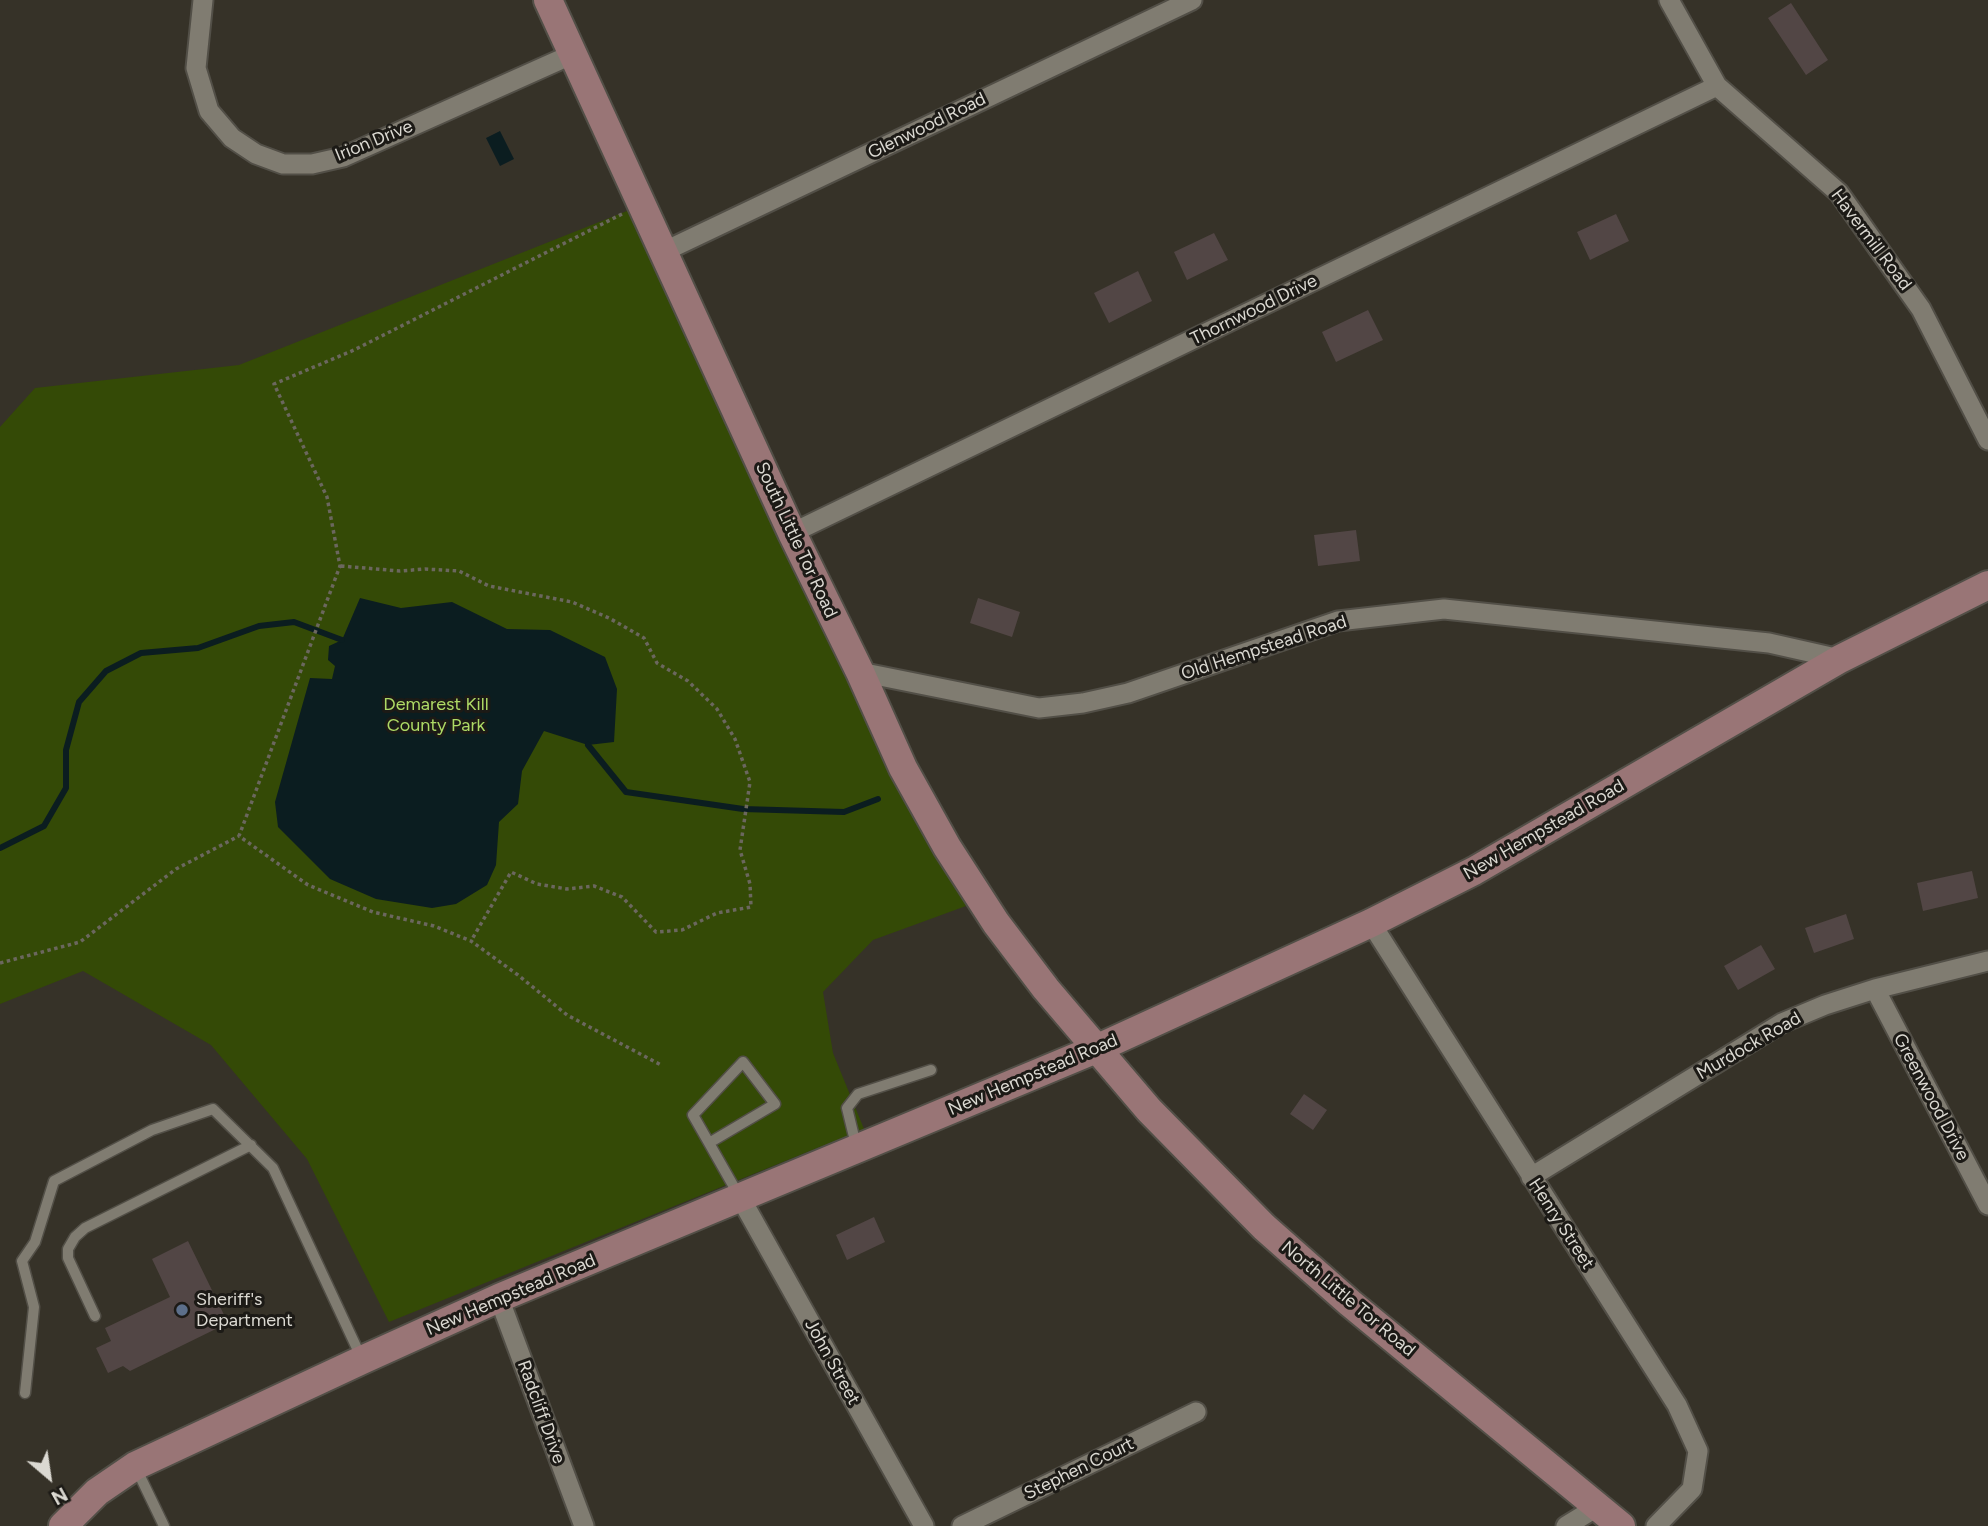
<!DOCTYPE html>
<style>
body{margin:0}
#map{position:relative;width:1988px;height:1526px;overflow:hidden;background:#363228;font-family:Figtree,sans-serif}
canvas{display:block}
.north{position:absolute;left:14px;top:1442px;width:70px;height:70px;-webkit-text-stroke:5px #1c1a16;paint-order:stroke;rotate:151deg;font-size:19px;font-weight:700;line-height:28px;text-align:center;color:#dbd9d2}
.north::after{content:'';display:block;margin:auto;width:24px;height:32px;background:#dbd9d2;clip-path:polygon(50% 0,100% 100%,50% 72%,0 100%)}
</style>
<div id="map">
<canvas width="1988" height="1526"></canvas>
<div class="north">N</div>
</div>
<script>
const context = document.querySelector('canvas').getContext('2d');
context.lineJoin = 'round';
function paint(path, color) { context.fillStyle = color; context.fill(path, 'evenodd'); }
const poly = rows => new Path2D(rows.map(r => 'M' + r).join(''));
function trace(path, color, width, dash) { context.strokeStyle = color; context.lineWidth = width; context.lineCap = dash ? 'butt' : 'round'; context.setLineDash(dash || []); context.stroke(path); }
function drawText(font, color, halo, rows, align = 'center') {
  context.font = font + ' Figtree,sans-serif'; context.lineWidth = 6; context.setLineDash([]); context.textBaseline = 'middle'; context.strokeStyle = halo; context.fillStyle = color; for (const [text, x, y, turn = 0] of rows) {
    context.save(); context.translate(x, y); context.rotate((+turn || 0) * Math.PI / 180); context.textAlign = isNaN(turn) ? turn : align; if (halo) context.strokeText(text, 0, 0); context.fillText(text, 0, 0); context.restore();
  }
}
const green = poly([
 [637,207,966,906,873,940,823,992,833,1053,864,1129,389,1322,307,1159,211,1045,83,971,0,1004,0,427,35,388,239,365]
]);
const water = poly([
 [500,131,514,159,500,166,486,138],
 [360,598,401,608,452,602,507,629,550,630,605,657,617,689,614,742,588,745,544,731,522,771,518,804,499,822,496,865,487,885,456,904,432,908,376,899,330,879,278,827,275,802,310,678,332,679,335,666,328,660,329,646,342,640]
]);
const stream = poly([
 [588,745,626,792,743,809,844,812,878,799],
 [0,848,44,826,66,788,66,750,79,702,106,671,141,653,198,648,259,626,294,622,342,640]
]);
const building = poly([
 [1791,3,1828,60,1806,75,1768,18],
 [1616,214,1629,241,1590,260,1577,232],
 [1214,233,1228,260,1187,280,1174,252],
 [1138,271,1152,301,1109,323,1094,293],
 [1368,310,1383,340,1336,362,1322,332],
 [1356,530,1360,561,1318,566,1314,535],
 [978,598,1020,612,1012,637,970,623],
 [1972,871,1978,898,1923,911,1917,883],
 [1846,914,1854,939,1814,953,1805,928],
 [1761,945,1775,969,1738,990,1724,966],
 [1304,1094,1327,1110,1313,1130,1290,1114],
 [874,1217,885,1242,847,1260,836,1235],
 [188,1241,228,1323,130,1371,123,1366,108,1373,96,1348,111,1341,105,1328,170,1297,152,1259]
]);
const path = poly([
 [622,214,354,350,274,384,327,497,340,566,239,836,308,885,373,912,434,926,471,941,518,975,567,1015,661,1065],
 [341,566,400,571,425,569,459,571,489,586,572,602,609,618,644,638,657,663,688,681,717,709,735,739,750,782,740,850,750,884,751,907,717,913,682,930,656,932,622,897,594,886,567,889,537,884,511,872,471,941],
 [0,963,80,942,176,869,239,836]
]);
const lane = poly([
 [709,1143,775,1104,743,1062,693,1115,709,1143,738,1194],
 [856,1145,847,1108,858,1094,931,1070],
 [95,1316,68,1258,68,1249,75,1237,85,1228,251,1145],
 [25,1393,34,1307,22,1261,35,1242,54,1181,152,1130,213,1109,273,1168,361,1357],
 [137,1470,164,1526]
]);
const street = poly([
 [203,0,196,68,209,111,232,138,256,154,283,164,312,164,343,157,573,54],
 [1669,0,1717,86,1839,193,1921,309,1988,440],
 [663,252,1192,0],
 [792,533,1717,86],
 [860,672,1039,708,1083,703,1128,693,1338,621,1444,609,1769,643,1840,659],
 [1371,923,1677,1405,1698,1451,1692,1489,1656,1526],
 [1875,989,1988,1205],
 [1531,1177,1782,1023,1825,1005,1875,989,1988,961],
 [740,1197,924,1526],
 [499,1298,584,1526],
 [962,1526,1196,1412],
 [1566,1526,1597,1507]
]);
const secondary = poly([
 [548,0,792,533,860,672,903,768,947,847,996,923,1046,989,1149,1110,1264,1227,1350,1303,1621,1526],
 [63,1526,97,1492,135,1466,362,1360,499,1298,1096,1049,1371,923,1474,871,1840,659,1988,585]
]);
const markers = [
 [182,1310,7,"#5c6f8a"]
];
const streetNames = [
 ["Glenwood Road",927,126,-26],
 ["Irion Drive",374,141,-22],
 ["Havermill Road",1871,240,53],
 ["Thornwood Drive",1254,310,-26],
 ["South Little Tor Road",796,540,65],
 ["Old Hempstead Road",1264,648,-18],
 ["New Hempstead Road",1544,830,-30],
 ["Murdock Road",1749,1046,-30],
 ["New Hempstead Road",1033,1075,-23],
 ["Greenwood Drive",1931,1097,62],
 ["Henry Street",1561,1224,57],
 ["New Hempstead Road",511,1295,-23],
 ["North Little Tor Road",1348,1299,40],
 ["John Street",832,1362,61],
 ["Radcliff Drive",541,1412,70],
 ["Stephen Court",1079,1469,-26]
];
const parkNames = [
 ["Demarest Kill",436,705],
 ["County Park",436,726]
];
const poiNames = [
 ["Sheriff's",196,1300],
 ["Department",196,1321]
];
paint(green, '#344a06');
paint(water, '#0b1d20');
trace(stream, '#0b1d20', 6);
paint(building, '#524645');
trace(lane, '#524f47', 13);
trace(street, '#524f47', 23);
trace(secondary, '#524f47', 32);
trace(path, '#6b675e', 3.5, [3.5, 3.5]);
trace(lane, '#807c71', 10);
trace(street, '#807c71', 19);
trace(secondary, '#997576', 28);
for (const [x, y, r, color] of markers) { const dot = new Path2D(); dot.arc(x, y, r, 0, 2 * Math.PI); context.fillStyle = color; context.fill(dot); trace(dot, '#1c1a16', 2.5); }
drawText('18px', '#dbd9d2', '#1c1a16', streetNames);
drawText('18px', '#aeda66', '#1c1a16', parkNames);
drawText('18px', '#dbd9d2', '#1c1a16', poiNames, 'left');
</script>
